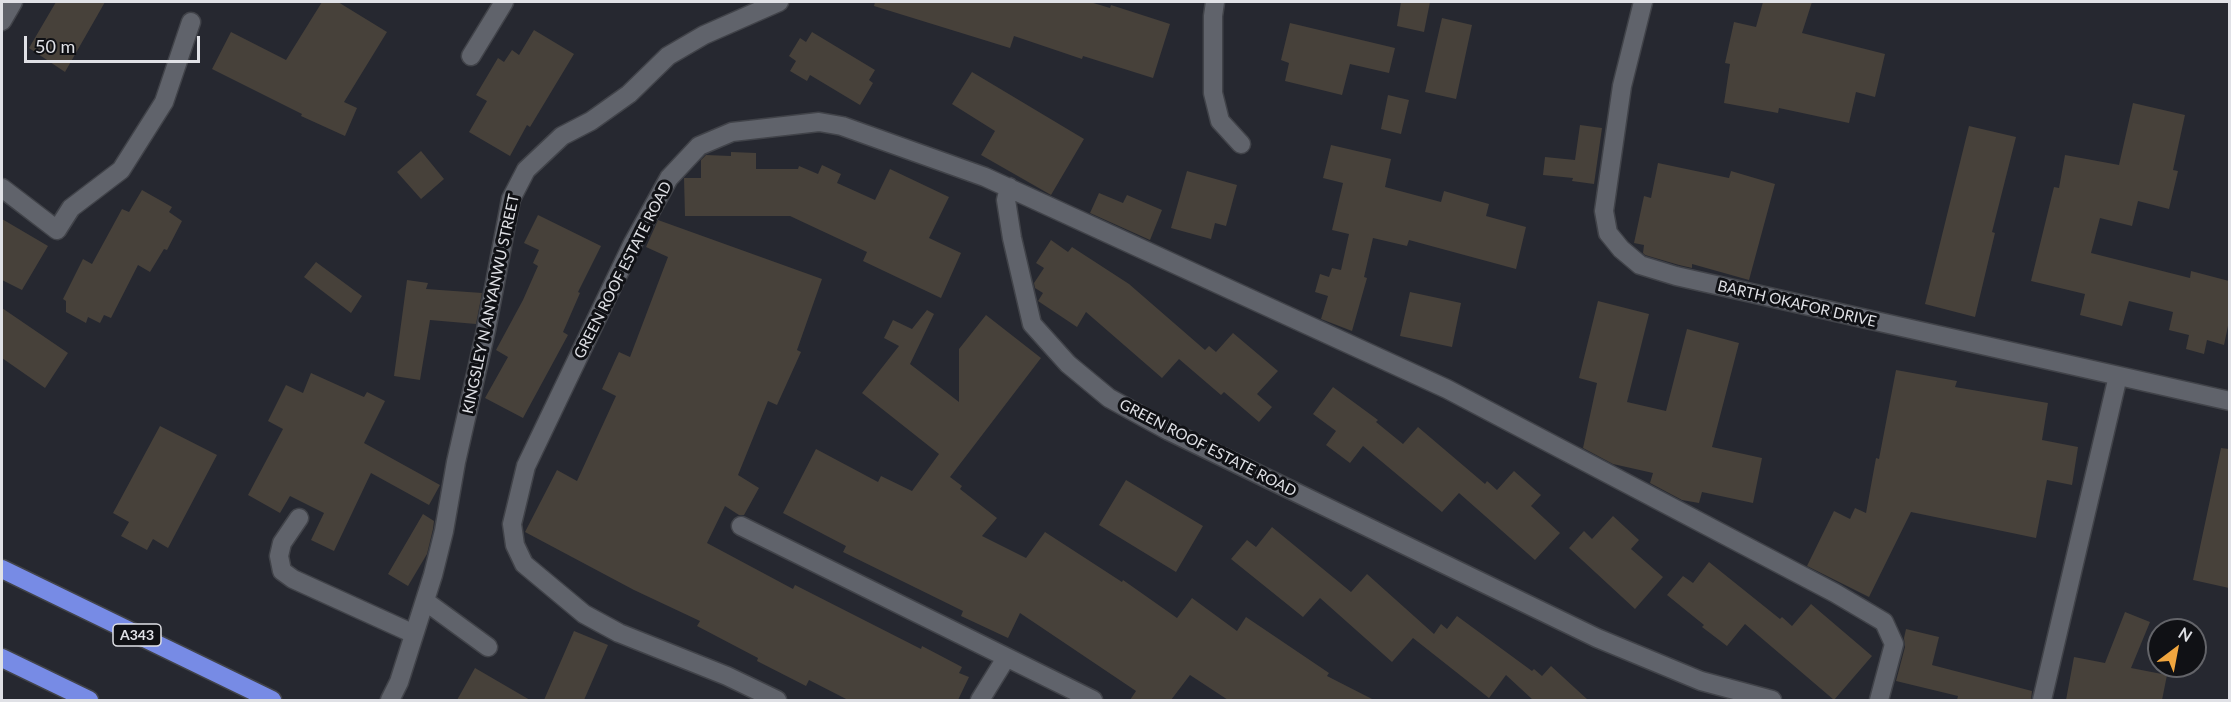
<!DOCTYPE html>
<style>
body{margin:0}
#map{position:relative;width:2231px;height:702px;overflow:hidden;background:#262830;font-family:Lato,sans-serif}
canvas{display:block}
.frame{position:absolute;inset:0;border:3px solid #e0e1e6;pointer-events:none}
.north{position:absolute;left:2147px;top:618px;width:60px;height:60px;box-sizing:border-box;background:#101115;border:2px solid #636469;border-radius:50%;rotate:32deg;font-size:16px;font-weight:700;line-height:24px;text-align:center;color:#e0e1e6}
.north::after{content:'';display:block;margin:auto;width:21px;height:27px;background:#f1a63f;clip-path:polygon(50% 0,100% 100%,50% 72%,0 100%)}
.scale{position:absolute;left:24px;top:36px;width:176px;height:27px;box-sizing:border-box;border:3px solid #e0e1e6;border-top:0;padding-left:8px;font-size:18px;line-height:21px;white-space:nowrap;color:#e0e1e6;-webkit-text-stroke:4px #101115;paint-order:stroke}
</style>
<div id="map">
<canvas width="2231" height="702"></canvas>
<div class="frame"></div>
<div class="north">N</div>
<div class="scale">50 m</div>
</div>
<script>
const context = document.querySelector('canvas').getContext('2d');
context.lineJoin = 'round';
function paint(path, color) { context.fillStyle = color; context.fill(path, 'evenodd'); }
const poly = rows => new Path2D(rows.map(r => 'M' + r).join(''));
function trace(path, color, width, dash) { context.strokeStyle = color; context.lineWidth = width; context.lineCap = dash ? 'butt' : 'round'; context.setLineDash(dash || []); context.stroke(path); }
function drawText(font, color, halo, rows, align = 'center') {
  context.font = font + ' Lato,sans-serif'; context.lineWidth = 6; context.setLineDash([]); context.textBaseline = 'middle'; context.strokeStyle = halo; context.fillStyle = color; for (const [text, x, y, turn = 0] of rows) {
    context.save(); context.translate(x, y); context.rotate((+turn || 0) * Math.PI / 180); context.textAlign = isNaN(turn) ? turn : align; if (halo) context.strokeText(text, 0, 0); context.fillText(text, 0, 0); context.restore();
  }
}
const building = poly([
 [56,2,105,2,65,72,29,48],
 [322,2,338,2,387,32,344,102,357,108,345,136,301,116,302,114,212,69,231,32,286,60],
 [875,2,1090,2,1110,8,1111,5,1170,24,1153,78,1083,56,1082,59,1014,36,1010,48,874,6],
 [1401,2,1430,2,1424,32,1397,26],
 [1763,2,1812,2,1802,33,1885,54,1875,97,1856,92,1849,123,1779,108,1778,113,1724,103,1730,64,1725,63,1734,22,1756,27],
 [1442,18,1472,25,1456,99,1425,92],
 [1290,23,1395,48,1389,73,1350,64,1342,95,1285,81,1289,63,1281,60],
 [534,30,574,54,530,127,527,125,510,156,469,132,487,101,476,95,498,58,504,62,512,50,519,55],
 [812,32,875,70,869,80,873,83,860,105,810,75,807,81,790,71,796,61,789,56,800,38,806,42],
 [972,72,1084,139,1051,195,981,155,995,131,952,104],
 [1388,95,1409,100,1401,134,1381,129],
 [2133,103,2185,115,2173,170,2178,171,2169,209,2138,201,2132,226,2100,218,2091,253,2190,278,2191,271,2229,281,2229,321,2224,345,2207,340,2204,354,2186,349,2189,335,2169,330,2173,312,2129,301,2122,326,2080,315,2085,294,2031,281,2054,187,2059,188,2065,155,2119,165],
 [1580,125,1602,128,1594,184,1572,181,1573,178,1543,175,1545,157,1575,160],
 [1969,126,2016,137,1992,232,1995,233,1975,317,1925,304],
 [1331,145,1391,159,1385,187,1441,202,1444,191,1489,204,1486,216,1526,227,1516,269,1409,240,1407,246,1373,238,1364,277,1367,278,1352,331,1321,319,1328,296,1315,292,1320,274,1329,277,1332,268,1341,270,1349,234,1332,230,1343,183,1323,178],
 [421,151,444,179,421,199,397,172],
 [731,152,756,153,756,169,798,169,799,166,818,174,822,165,841,174,837,183,875,200,890,169,949,197,929,238,961,253,941,298,863,261,867,252,790,216,685,216,684,178,701,178,701,160,706,155,731,156],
 [1658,163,1729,178,1731,171,1775,184,1749,280,1692,264,1692,268,1679,265,1645,255,1643,253,1644,245,1634,243,1644,196,1651,198],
 [1187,171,1237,185,1226,226,1215,223,1211,239,1171,228],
 [142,190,172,207,169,212,182,221,167,250,164,249,150,272,138,265,111,318,104,315,100,323,88,317,86,323,66,312,66,301,63,299,83,259,92,264,122,209,129,212],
 [1099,193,1123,203,1127,195,1162,210,1150,240,1090,213],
 [538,215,601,246,578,292,580,293,563,332,568,335,523,418,485,398,508,357,496,350,523,300,538,266,533,263,539,250,524,243],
 [2,219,48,246,22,290,2,280],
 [658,220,822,279,797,350,801,352,777,405,768,401,738,475,759,488,744,515,739,515,725,506,707,543,793,589,795,585,921,649,922,646,962,667,959,673,969,677,958,700,848,700,809,680,806,686,757,661,758,658,697,626,700,621,634,590,525,532,557,470,577,481,616,396,602,389,619,352,630,357,668,257,646,247],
 [1051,240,1068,252,1072,247,1129,284,1205,350,1209,346,1216,352,1233,333,1278,371,1257,394,1272,407,1259,422,1224,392,1221,395,1179,359,1162,378,1086,312,1077,327,1038,301,1043,293,1035,288,1034,283,1044,268,1036,263],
 [316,262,362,296,351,313,304,277],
 [407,280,428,283,426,289,482,293,476,324,430,320,420,380,394,376],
 [1410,292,1461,303,1452,347,1400,336],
 [1598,301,1649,314,1627,402,1666,411,1687,329,1739,343,1712,447,1762,458,1753,503,1702,492,1699,503,1682,500,1650,483,1653,473,1613,464,1583,448,1597,383,1579,378],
 [2,308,68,353,45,388,2,358],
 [927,310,934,314,910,364,959,402,959,349,986,315,1041,358,950,477,962,486,960,489,997,518,982,536,1026,558,1045,532,1122,582,1123,580,1177,618,1192,598,1237,631,1246,617,1329,673,1327,676,1374,700,1228,700,1190,675,1171,700,1130,700,1136,691,1020,613,1008,638,961,616,963,611,843,552,846,546,783,513,816,449,878,482,881,476,912,491,939,454,862,393,899,346,884,338,893,320,912,329],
 [1896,370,1957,381,1955,387,2048,403,2042,440,2078,447,2072,485,2047,480,2036,538,1911,512,1869,597,1807,566,1834,511,1850,519,1855,508,1866,513,1876,458,1879,459],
 [311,373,364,397,367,392,385,401,364,443,440,485,429,505,371,473,334,551,311,540,324,513,290,496,280,513,248,495,283,429,268,421,286,385,303,393],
 [1333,387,1378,420,1376,422,1403,444,1418,427,1485,484,1487,481,1497,490,1514,471,1541,495,1531,506,1560,533,1535,560,1459,493,1442,512,1363,446,1350,463,1326,445,1336,431,1313,414],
 [160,426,217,455,168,548,153,539,147,550,121,536,129,522,113,513],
 [2221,448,2229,449,2229,588,2193,580],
 [1126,480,1203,526,1176,572,1099,525],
 [423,514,434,521,433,529,427,554,408,586,388,574],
 [1613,516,1639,540,1631,549,1663,577,1635,609,1569,548,1584,531,1592,539],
 [1272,527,1351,592,1367,574,1434,634,1441,624,1447,629,1457,616,1532,671,1534,669,1542,676,1551,666,1588,700,1533,700,1506,675,1489,698,1413,638,1392,662,1320,598,1303,617,1231,559,1247,540,1256,547],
 [1709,562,1780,619,1782,617,1792,626,1811,604,1872,656,1834,700,1745,624,1727,646,1702,627,1704,625,1667,595,1683,576,1693,583],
 [2125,612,2150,622,2131,668,2167,675,2162,700,2066,700,2074,657,2105,663],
 [1906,629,1939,637,1932,665,2032,691,2031,700,1957,700,1958,696,1896,681,1905,647,1904,638],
 [574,631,608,645,584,700,544,700],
 [475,668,530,700,457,700]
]);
const minor = poly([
 [1215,2,1213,16,1213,93,1220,121,1241,144],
 [1643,2,1622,86,1604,211,1608,233,1621,249,1640,265,1676,276,2230,401],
 [2,21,13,2],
 [471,56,504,2],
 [1009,187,1006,200,1012,238,1032,324,1068,364,1109,398,1169,431,1597,638,1701,681,1772,700],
 [2,188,57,230,71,208,121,170,164,102,191,22],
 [299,518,282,543,279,556,282,571,293,579,414,634],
 [741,526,1093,700],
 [425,601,488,647],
 [390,700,399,682,433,575,444,531,456,462,486,330,511,199,526,170,562,136,591,121,629,94,668,56,704,35,779,2],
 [777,700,727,676,619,633,584,614,524,564,515,545,512,524,526,466,633,243,669,178,699,146,732,132,819,122,842,126,985,177,1447,389,1835,593,1884,622,1894,644,1879,700],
 [980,700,1006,658],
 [2042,700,2118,376]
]);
const highway = poly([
 [2,569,272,700],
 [2,658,89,700]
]);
const shields = [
 [137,635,48]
];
const shieldNames = [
 ["A343",137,635]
];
const streetNames = [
 ["GREEN ROOF ESTATE ROAD",623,270,-63],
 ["KINGSLEY N ANYANWU STREET",491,304,-78],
 ["BARTH OKAFOR DRIVE",1797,304,13],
 ["GREEN ROOF ESTATE ROAD",1208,448,27]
];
paint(building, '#47413a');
trace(minor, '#414349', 21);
trace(highway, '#414349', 21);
trace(minor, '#60636b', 18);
trace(highway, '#778be5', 18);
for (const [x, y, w] of shields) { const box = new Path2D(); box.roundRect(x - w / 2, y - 11, w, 22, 4.5); context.fillStyle = '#101115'; context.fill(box); trace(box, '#e0e1e6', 1.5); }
drawText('bold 14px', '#e0e1e6', null, shieldNames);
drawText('15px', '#e0e1e6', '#101115', streetNames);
</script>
